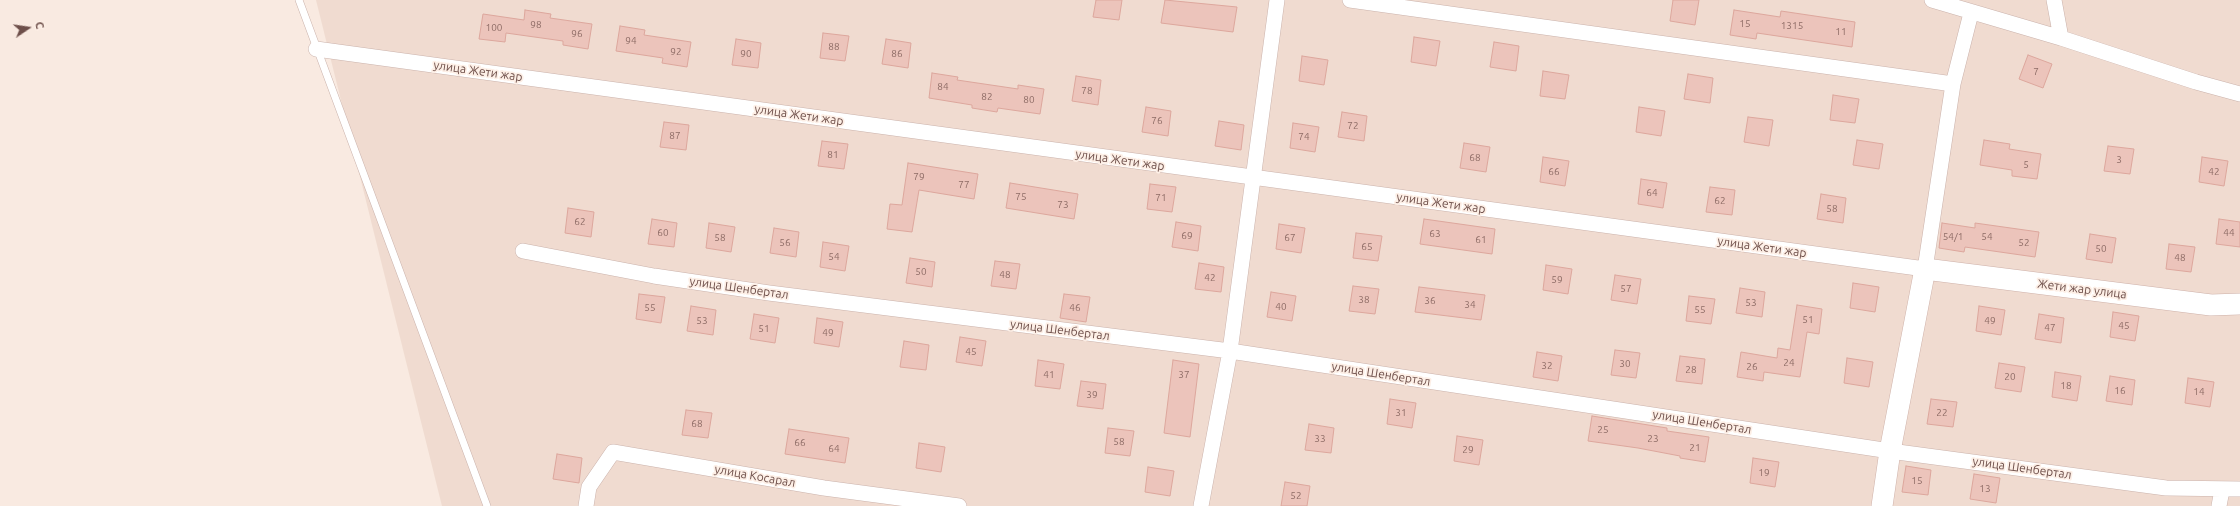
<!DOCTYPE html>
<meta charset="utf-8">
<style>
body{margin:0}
#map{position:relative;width:2240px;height:506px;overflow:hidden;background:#f9eae1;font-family:Ubuntu,sans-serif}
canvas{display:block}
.north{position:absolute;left:8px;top:8px;width:40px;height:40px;-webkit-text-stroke:3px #fdefe6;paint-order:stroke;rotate:77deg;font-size:11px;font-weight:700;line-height:16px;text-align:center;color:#6e4f4a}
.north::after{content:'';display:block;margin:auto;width:14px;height:18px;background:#6e4f4a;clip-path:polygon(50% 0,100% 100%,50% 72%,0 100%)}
</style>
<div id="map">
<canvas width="2240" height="506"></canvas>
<div class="north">С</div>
</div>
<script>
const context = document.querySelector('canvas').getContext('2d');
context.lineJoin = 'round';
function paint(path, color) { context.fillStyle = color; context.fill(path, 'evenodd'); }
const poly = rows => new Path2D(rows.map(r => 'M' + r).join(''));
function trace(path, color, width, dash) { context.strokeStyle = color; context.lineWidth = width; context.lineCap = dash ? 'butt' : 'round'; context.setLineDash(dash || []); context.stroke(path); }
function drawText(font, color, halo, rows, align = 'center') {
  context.font = font + ' Ubuntu,sans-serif'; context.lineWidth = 3.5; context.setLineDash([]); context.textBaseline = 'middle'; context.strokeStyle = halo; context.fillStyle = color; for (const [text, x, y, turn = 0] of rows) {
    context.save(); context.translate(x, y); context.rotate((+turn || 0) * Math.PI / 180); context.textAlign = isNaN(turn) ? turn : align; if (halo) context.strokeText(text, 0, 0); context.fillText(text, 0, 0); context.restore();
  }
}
const residential = poly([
 [316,0,2240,0,2240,506,442,506]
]);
const building = poly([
 [1096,0,1122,0,1119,20,1093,17,1096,0],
 [1165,0,1237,7,1233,32,1161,23,1165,0],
 [1673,0,1699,0,1695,25,1670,21,1673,0],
 [525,10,551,14,550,18,592,24,588,49,563,45,563,41,506,33,505,42,479,39,483,14,524,20,525,10],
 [1734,10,1780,17,1781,11,1855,22,1852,47,1757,33,1756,39,1730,35,1734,10],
 [620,26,645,30,644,35,691,42,687,67,662,63,663,58,616,51,620,26],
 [823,33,849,36,845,61,820,58,823,33],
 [1414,37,1440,41,1436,66,1411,62,1414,37],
 [736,39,761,43,758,68,732,65,736,39],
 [886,39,911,43,908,68,882,64,886,39],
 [1494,42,1519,46,1516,71,1490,67,1494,42],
 [2028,55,2052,64,2043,88,2019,79,2028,55],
 [1302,56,1328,60,1324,85,1299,81,1302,56],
 [1543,71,1569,75,1565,99,1540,96,1543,71],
 [932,73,958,77,957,80,1018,89,1018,85,1044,89,1040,114,998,108,997,112,972,108,972,105,929,98,932,73],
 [1688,74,1713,78,1710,103,1684,99,1688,74],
 [1076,76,1101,80,1098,105,1072,101,1076,76],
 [1833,95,1859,99,1855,123,1830,120,1833,95],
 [1146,107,1171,111,1168,136,1142,132,1146,107],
 [1639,107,1665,111,1661,136,1636,132,1639,107],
 [1342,112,1367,116,1364,141,1338,137,1342,112],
 [1748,117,1773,120,1769,146,1744,142,1748,117],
 [1219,121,1244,125,1241,150,1215,146,1219,121],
 [664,122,689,125,686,150,660,147,664,122],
 [1293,123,1319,127,1315,152,1290,148,1293,123],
 [1857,140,1883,144,1879,169,1853,165,1857,140],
 [1984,140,2010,144,2009,149,2041,154,2037,179,2012,176,2012,170,1980,165,1984,140],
 [822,141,848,144,844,169,818,166,822,141],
 [1464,143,1490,147,1486,172,1460,168,1464,143],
 [2108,146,2134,149,2130,174,2104,171,2108,146],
 [1543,157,1569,161,1565,186,1540,182,1543,157],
 [2202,157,2228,161,2224,186,2199,182,2202,157],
 [908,163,978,174,974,199,919,190,912,232,887,229,890,204,902,205,908,163],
 [1641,179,1667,183,1663,208,1638,204,1641,179],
 [1010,183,1078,194,1074,219,1006,208,1010,183],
 [1150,184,1176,187,1172,212,1147,209,1150,184],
 [1710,187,1735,190,1732,215,1706,212,1710,187],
 [1821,194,1846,198,1843,223,1817,219,1821,194],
 [568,208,594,212,591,237,565,233,568,208],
 [652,219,677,223,674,247,648,244,652,219],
 [1424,219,1495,229,1492,254,1420,244,1424,219],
 [2219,219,2240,222,2240,247,2216,244,2219,219],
 [1176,222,1201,226,1198,251,1172,247,1176,222],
 [709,223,735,227,731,252,706,248,709,223],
 [1942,223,1975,228,1975,223,2039,232,2035,257,1965,247,1964,252,1939,248,1942,223],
 [1279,224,1305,228,1301,253,1276,249,1279,224],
 [774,228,799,232,796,257,770,253,774,228],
 [1356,233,1382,236,1378,261,1353,258,1356,233],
 [2090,234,2116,238,2112,263,2086,259,2090,234],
 [823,242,849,246,845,271,820,267,823,242],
 [2169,244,2195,247,2191,272,2166,269,2169,244],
 [910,258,935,262,932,287,906,283,910,258],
 [995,261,1020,264,1016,289,991,286,995,261],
 [1199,263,1224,267,1221,292,1195,289,1199,263],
 [1546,265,1572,269,1568,294,1543,290,1546,265],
 [1615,275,1641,279,1637,304,1611,300,1615,275],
 [1853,283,1879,287,1875,312,1850,308,1853,283],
 [1353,286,1379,289,1375,314,1349,311,1353,286],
 [1419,287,1485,295,1481,320,1415,312,1419,287],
 [1740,288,1765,292,1762,317,1736,313,1740,288],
 [1271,292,1296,296,1292,321,1267,317,1271,292],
 [639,294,665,297,661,323,636,319,639,294],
 [1064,294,1090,297,1086,322,1060,318,1064,294],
 [1689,296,1715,299,1711,324,1686,321,1689,296],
 [1797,305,1822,309,1819,334,1807,332,1800,377,1764,372,1763,381,1737,377,1741,352,1777,358,1778,348,1790,350,1797,305],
 [691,306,716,310,713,335,687,331,691,306],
 [1979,306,2005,310,2001,335,1976,331,1979,306],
 [2113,312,2139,316,2135,341,2110,337,2113,312],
 [754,314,779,318,775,343,750,339,754,314],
 [2039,314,2064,318,2061,343,2035,339,2039,314],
 [817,318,843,322,839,347,814,343,817,318],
 [960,337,986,341,982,366,956,362,960,337],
 [904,341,929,345,926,370,900,367,904,341],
 [1615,350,1640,353,1636,378,1611,375,1615,350],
 [1537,352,1562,356,1558,381,1533,377,1537,352],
 [1680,356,1705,359,1702,384,1676,381,1680,356],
 [1847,358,1873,362,1869,387,1844,383,1847,358],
 [1038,360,1064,364,1060,389,1035,386,1038,360],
 [1173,360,1199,364,1190,437,1164,433,1173,360],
 [1999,363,2025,367,2021,392,1995,388,1999,363],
 [2055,372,2081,376,2077,401,2052,397,2055,372],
 [2110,376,2135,380,2132,405,2106,401,2110,376],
 [2188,378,2214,382,2210,407,2185,403,2188,378],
 [1081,381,1106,384,1103,409,1077,406,1081,381],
 [1390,399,1416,403,1412,428,1387,424,1390,399],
 [1931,399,1957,402,1953,427,1927,424,1931,399],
 [686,410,712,413,708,438,682,435,686,410],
 [1592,416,1667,428,1667,431,1709,437,1705,462,1680,458,1680,456,1638,448,1588,441,1592,416],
 [1309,424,1334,428,1331,453,1305,450,1309,424],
 [1108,428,1134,431,1130,456,1105,453,1108,428],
 [789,429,849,438,845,463,785,454,789,429],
 [1457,436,1483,440,1479,465,1454,461,1457,436],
 [919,443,945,447,941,472,916,468,919,443],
 [557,454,582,458,579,483,553,479,557,454],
 [1753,458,1779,462,1775,487,1750,483,1753,458],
 [1906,466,1931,470,1928,495,1902,492,1906,466],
 [1148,467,1174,471,1170,496,1145,492,1148,467],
 [1974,474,2000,478,1996,503,1970,499,1974,474],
 [1285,482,1310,486,1307,506,1281,506,1285,482]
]);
const lane = poly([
 [299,0,487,506]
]);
const street = poly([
 [1350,0,1953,84],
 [1932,0,2061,38,2196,82,2240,94],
 [2054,0,2061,38],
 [316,49,1925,269,1953,84,1971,13],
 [523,251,654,276,769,293,1230,351,1890,451,2166,488,2240,489],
 [586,506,589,487,613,452,824,488,959,506],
 [1201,506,1230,351,1277,0],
 [2219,506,2222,490]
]);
const secondary = poly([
 [1882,506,1890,451,1925,269,2211,305,2240,304]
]);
const numberNames = [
 ["15",1745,24],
 ["98",536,25],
 ["1315",1792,26],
 ["100",494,28],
 ["11",1841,32],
 ["96",577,34],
 ["94",631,41],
 ["88",834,47],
 ["92",676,52],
 ["90",746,54],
 ["86",897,54],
 ["7",2036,72],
 ["84",943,87],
 ["78",1087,91],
 ["82",987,97],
 ["80",1029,100],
 ["76",1157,121],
 ["72",1353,126],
 ["87",675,136],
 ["74",1304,137],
 ["81",833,155],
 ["68",1475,158],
 ["3",2119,160],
 ["5",2026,165],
 ["66",1554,172],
 ["42",2214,172],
 ["79",919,177],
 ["77",964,185],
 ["64",1652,193],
 ["75",1021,197],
 ["71",1161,198],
 ["62",1720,201],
 ["73",1063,205],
 ["58",1832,209],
 ["62",580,222],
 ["60",663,233],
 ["44",2229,233],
 ["63",1435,234],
 ["69",1187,236],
 ["54/1",1953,237],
 ["54",1987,237],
 ["58",720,238],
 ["67",1290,238],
 ["61",1481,240],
 ["56",785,243],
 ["52",2024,243],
 ["65",1367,247],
 ["50",2101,249],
 ["54",834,257],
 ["48",2180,258],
 ["50",921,272],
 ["48",1005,275],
 ["42",1210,278],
 ["59",1557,280],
 ["57",1626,289],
 ["38",1364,300],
 ["36",1430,301],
 ["53",1751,303],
 ["34",1470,305],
 ["40",1281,307],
 ["55",650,308],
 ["46",1075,308],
 ["55",1700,310],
 ["51",1808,320],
 ["53",702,321],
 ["49",1990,321],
 ["45",2124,326],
 ["47",2050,328],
 ["51",764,329],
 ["49",828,333],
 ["45",971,352],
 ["24",1789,363],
 ["30",1625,364],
 ["32",1547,366],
 ["26",1752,367],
 ["28",1691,370],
 ["41",1049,375],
 ["37",1184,375],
 ["20",2010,377],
 ["18",2066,386],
 ["16",2120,391],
 ["14",2199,392],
 ["39",1092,395],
 ["31",1401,413],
 ["22",1942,413],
 ["68",697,424],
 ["25",1603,430],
 ["33",1320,439],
 ["23",1653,439],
 ["58",1119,442],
 ["66",800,443],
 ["21",1695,448],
 ["64",834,449],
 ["29",1468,450],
 ["19",1764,473],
 ["15",1917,481],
 ["13",1985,489],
 ["52",1296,496]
];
const streetNames = [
 ["улица Жети жар",478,71,8],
 ["улица Жети жар",799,115,8],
 ["улица Жети жар",1120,160,8],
 ["улица Жети жар",1441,203,8],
 ["улица Жети жар",1762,247,8],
 ["улица Шенбертал",739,288,8],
 ["Жети жар улица",2082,289,7],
 ["улица Шенбертал",1060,330,7],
 ["улица Шенбертал",1381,374,9],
 ["улица Шенбертал",1702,422,9],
 ["улица Шенбертал",2022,468,8],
 ["улица Косарал",755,476,10]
];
paint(residential, '#f0dbd0');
paint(building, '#ecc4bb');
trace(building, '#dda79d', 1);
trace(lane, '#cbb3ac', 8);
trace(street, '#cbb3ac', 16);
trace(secondary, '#ceb1a9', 22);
trace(lane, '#fff', 7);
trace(street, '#fff', 15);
trace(secondary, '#fff', 21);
drawText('10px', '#8e6c66', null, numberNames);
drawText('12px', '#6e4f4a', '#fdefe6', streetNames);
</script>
